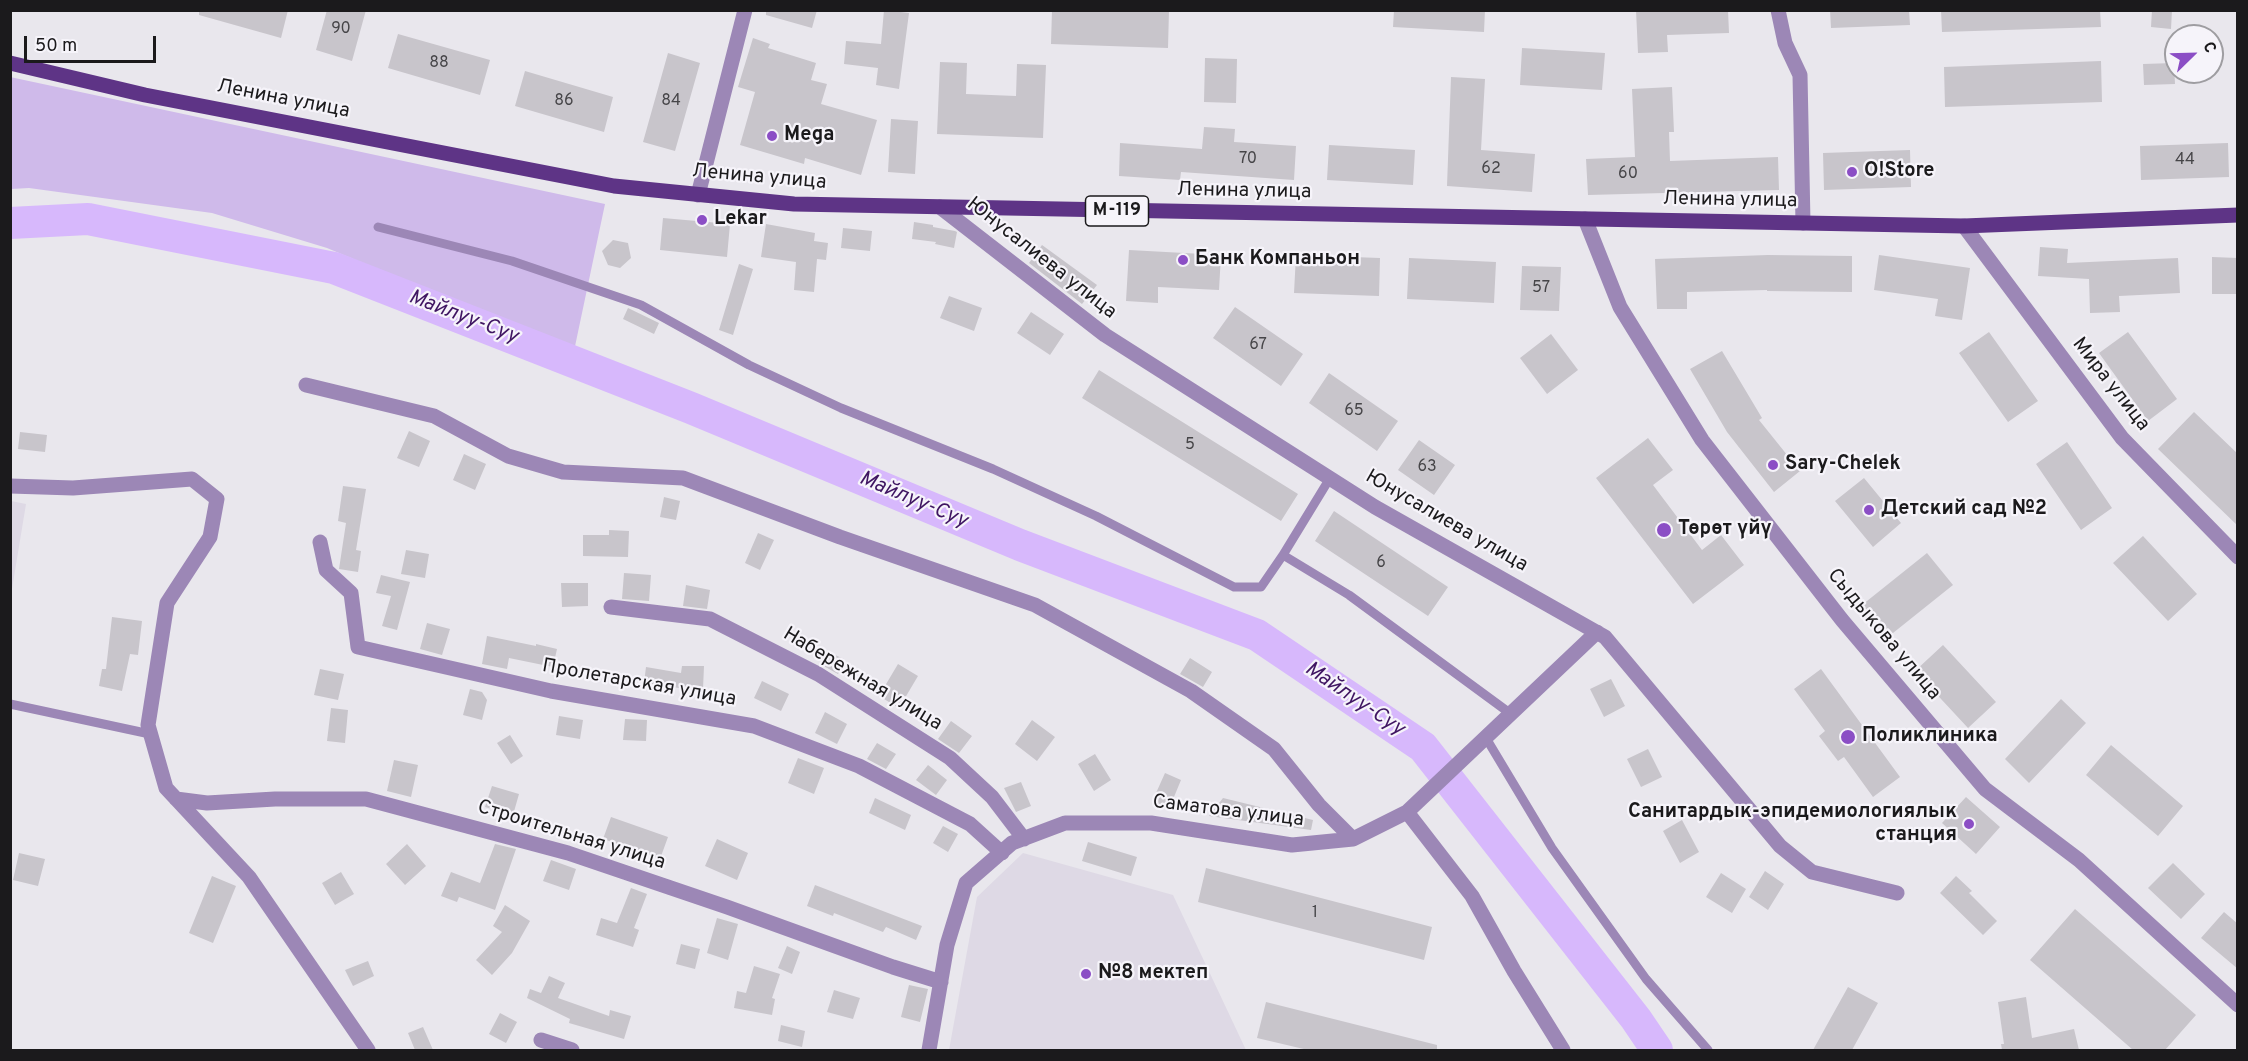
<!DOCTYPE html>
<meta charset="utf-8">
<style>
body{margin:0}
#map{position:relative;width:2248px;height:1061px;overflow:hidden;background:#e9e7ed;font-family:Overpass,sans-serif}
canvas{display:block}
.frame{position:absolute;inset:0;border:12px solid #1b1a1c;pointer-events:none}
.north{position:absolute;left:2164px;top:24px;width:60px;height:60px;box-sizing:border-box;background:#f6f4fa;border:2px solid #9e9da1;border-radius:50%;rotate:67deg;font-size:16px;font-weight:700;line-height:24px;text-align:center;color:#1b1a1c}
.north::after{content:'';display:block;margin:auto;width:21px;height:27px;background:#8b4ec5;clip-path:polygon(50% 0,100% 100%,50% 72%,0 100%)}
.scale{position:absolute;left:24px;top:36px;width:132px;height:27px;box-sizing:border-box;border:3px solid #1b1a1c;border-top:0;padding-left:8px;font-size:18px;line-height:21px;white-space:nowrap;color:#1b1a1c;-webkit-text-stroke:4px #f6f4fa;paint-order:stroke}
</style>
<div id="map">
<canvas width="2248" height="1061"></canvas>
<div class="frame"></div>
<div class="north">С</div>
<div class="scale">50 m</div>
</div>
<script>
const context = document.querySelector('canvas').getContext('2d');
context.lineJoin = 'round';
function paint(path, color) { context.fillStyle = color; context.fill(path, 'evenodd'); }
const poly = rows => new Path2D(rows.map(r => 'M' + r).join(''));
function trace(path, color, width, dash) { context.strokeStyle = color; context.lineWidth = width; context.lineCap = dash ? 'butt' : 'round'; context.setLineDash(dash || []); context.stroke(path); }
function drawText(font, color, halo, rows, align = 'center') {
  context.font = font + ' Overpass,sans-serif'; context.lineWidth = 4.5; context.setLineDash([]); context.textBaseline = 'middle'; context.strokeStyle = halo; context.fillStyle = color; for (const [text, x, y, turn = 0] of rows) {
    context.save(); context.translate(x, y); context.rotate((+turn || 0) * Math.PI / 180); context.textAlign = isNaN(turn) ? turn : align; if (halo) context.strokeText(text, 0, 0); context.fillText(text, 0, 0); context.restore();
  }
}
const built = poly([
 [11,501,26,504,11,595,10,501],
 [1023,853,1173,895,1246,1050,949,1050,977,897]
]);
const green = poly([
 [10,77,605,204,574,351,327,248,212,213,29,188,11,189]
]);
const river = poly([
 [10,223,88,219,334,268,691,408,1020,545,1257,635,1423,747,1636,1019,1657,1050]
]);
const building = poly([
 [199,10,288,10,281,38,199,15],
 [327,10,366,10,352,61,316,50],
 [766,10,817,10,812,28,766,15],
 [884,10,909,13,899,89,876,85,878,68,844,64,846,41,881,44],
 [1052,10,1169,10,1168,48,1051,44],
 [1394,10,1485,10,1484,32,1393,27],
 [1636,10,1728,10,1729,33,1667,35,1668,52,1638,53],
 [1830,10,1909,10,1910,25,1831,28],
 [1941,10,2100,10,2101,27,1942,32],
 [2152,10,2172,10,2171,29,2151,27],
 [398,34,490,60,480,95,388,68],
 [753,38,770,44,768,48,816,63,811,80,827,84,821,104,877,120,861,175,805,158,804,164,740,145,755,92,738,87],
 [1522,48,1605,53,1602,90,1520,85],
 [668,53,700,63,675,151,643,142],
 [1205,58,1237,59,1236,103,1204,102],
 [2101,61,2102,102,1945,107,1944,67],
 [940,62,967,63,966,94,1016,96,1017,64,1046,65,1043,138,937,134],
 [2174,63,2175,84,2144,85,2143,64],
 [525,71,613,97,604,132,515,106],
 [1451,77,1485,79,1481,150,1535,154,1532,192,1447,186],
 [1672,87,1674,132,1669,132,1670,161,1778,157,1779,190,1588,195,1586,159,1635,157,1632,89],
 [891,119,918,121,915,174,888,172],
 [1204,127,1235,129,1234,142,1296,146,1294,180,1181,172,1180,180,1119,176,1120,143,1202,149],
 [2228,143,2229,177,2141,180,2140,146],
 [1329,145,1415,150,1413,185,1327,180],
 [1910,150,1911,187,1824,190,1823,153],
 [663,218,730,224,727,257,660,250],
 [914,222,933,225,933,227,955,231,957,232,954,248,935,244,936,242,912,239],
 [766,224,815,233,814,241,828,243,826,260,817,259,814,292,794,290,796,262,761,257],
 [843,228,872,231,870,251,841,248],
 [613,240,628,243,631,258,620,268,608,265,602,251],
 [1042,245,1097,285,1082,304,1029,263],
 [2040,247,2068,249,2067,263,2178,258,2180,293,2119,296,2120,312,2090,313,2089,279,2038,276],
 [1129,250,1221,255,1219,290,1158,287,1158,303,1126,301],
 [1296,255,1380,258,1379,296,1294,293],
 [1768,255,1852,256,1852,292,1767,291,1767,290,1687,292,1687,309,1657,309,1655,259],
 [1879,255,1970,268,1962,320,1935,316,1938,299,1874,290],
 [2212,257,2238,258,2238,294,2212,294],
 [1409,258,1496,262,1494,303,1407,299],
 [739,264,753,269,733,335,719,330],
 [1522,266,1561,267,1559,311,1520,310],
 [949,296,982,308,974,331,940,318],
 [1235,307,1303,354,1281,386,1213,338],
 [628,308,659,323,654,334,623,319],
 [1031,312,1064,334,1050,355,1017,333],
 [1989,332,2038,401,2008,422,1959,353],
 [2128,332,2177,399,2148,421,2099,353],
 [1551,334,1578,370,1547,394,1520,358],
 [1722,351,1762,418,1759,420,1800,471,1774,492,1727,432,1690,369],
 [1099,370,1298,494,1281,521,1082,398],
 [1329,373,1398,421,1377,451,1309,403],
 [2194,412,2238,454,2238,526,2158,449],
 [409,431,430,441,419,467,397,458],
 [20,432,47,435,45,452,18,449],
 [1648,438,1673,470,1653,485,1702,550,1721,535,1744,565,1693,604,1596,478],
 [1419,440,1455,465,1434,495,1398,470],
 [2067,442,2112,508,2081,530,2036,464],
 [464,454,486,464,475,490,453,480],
 [1864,478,1901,523,1873,547,1835,501],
 [343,486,366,489,356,550,361,551,358,572,339,569,346,523,338,521],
 [664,497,680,501,676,520,660,517],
 [1334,511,1448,587,1428,616,1315,541],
 [609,530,629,531,628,557,583,556,583,535,609,535],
 [758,533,774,540,760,570,745,563],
 [2143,536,2197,594,2168,621,2113,563],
 [406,550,429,554,425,578,401,574],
 [1927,553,1953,585,1888,637,1862,605],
 [624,573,651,575,649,601,622,599],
 [381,575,410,582,397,630,382,626,391,596,376,593],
 [561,583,588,583,588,606,562,607],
 [686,585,710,590,707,609,683,606],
 [112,617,142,621,138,655,130,654,122,691,99,686,102,669,106,669],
 [427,623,450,629,442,655,420,649],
 [487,636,536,646,536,644,557,649,553,667,509,658,507,669,482,664],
 [1943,645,1996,702,1968,728,1915,671],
 [826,651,844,659,838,674,820,664],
 [1190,658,1212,672,1203,687,1180,674],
 [898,664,918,676,899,708,879,696],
 [682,666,704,666,703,689,679,688,644,683,646,667,681,673],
 [320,669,344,674,338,700,314,695],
 [1821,669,1900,777,1873,797,1844,757,1838,761,1819,736,1825,731,1794,689],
 [1611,679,1625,706,1604,717,1590,689],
 [762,681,789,694,781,711,754,698],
 [470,689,482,692,487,700,482,720,463,715],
 [2061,699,2086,723,2029,783,2005,759],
 [331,708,348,710,345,743,327,741],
 [825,712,847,724,837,744,815,733],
 [559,716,583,720,580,739,556,735],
 [625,719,647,720,646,741,623,740],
 [1032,720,1055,737,1037,761,1015,744],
 [951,721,972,736,959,753,938,739],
 [510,735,523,756,511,764,497,743],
 [877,743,896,754,886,769,867,759],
 [2111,745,2183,806,2158,836,2086,775],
 [1648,749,1662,777,1641,787,1627,759],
 [1095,754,1111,780,1094,791,1078,764],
 [798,758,824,768,814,794,788,783],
 [394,760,418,765,411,797,387,791],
 [928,765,947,780,936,795,916,780],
 [1165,773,1181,780,1169,809,1152,802],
 [1021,782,1031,806,1016,812,1004,788],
 [492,786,519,794,513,815,485,807],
 [1966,797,2000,827,1976,854,1942,823],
 [875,798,911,815,905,830,869,813],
 [1223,798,1313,820,1311,830,1209,816],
 [611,817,668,837,660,859,603,839],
 [1682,820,1699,852,1680,863,1663,831],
 [943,826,958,834,948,852,933,843],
 [717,839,748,853,737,880,705,866],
 [1088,842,1137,857,1131,876,1082,861],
 [407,844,426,866,405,885,386,864],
 [495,844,516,849,495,910,459,897,457,902,441,896,451,872,480,883],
 [19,853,45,859,38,886,13,880],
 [551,860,576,869,569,890,543,881],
 [2173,863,2205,894,2181,919,2148,888],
 [1206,868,1432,927,1424,960,1198,902],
 [1765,871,1784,884,1768,910,1749,897],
 [341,872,354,894,335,905,322,883],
 [1721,873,1746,889,1732,913,1706,897],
 [212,876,236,886,213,943,189,933],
 [1956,876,1972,891,1969,893,1997,921,1983,935,1940,893],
 [815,885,922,926,916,940,886,927,883,932,834,913,833,916,807,906],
 [631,888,647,894,634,928,639,930,633,947,596,935,601,918,617,923],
 [505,905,530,921,512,953,492,975,476,960,502,932,493,926],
 [2075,909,2196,1015,2165,1050,2133,1050,2030,960],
 [2224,912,2238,924,2238,969,2201,938],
 [717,918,738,924,728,960,707,953],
 [681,944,700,949,695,969,676,964],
 [787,946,800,952,792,974,778,968],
 [368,961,374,976,353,986,345,970],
 [754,966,780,974,772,998,775,999,772,1015,734,1008,737,991,746,993],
 [549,976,565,983,558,998,609,1016,610,1010,631,1016,624,1039,569,1023,570,1019,527,998,530,989,541,993],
 [909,985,928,989,920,1022,901,1017],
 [1848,987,1878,1003,1852,1050,1813,1050],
 [834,990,860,998,853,1019,827,1012],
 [2026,997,2032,1038,2074,1029,2079,1050,2002,1050,2001,1044,2004,1044,1998,1002],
 [1266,1002,1437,1045,1437,1050,1308,1050,1257,1038],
 [500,1013,517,1022,506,1043,489,1034],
 [781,1025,805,1031,802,1047,778,1041],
 [423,1027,433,1050,415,1050,408,1033]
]);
const service = poly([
 [378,227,512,261,641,305,749,365,841,408,993,469,1096,516,1234,587,1261,587,1283,555,1349,595,1511,714],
 [1283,555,1330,478],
 [10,704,150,734],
 [1486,738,1552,848,1646,979,1708,1050]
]);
const minor = poly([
 [1778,10,1785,43,1800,75,1803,223],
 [698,195,745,10],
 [940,207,1105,335,1375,507,1605,637,1780,846,1812,872,1897,893],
 [1585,219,1620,307,1702,440,1842,620,1985,789,2079,860,2238,1005],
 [1964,226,2122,438,2238,557],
 [306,385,434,416,508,456,563,472,683,478,840,537,1035,605,1191,691,1274,749,1319,805,1353,839],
 [10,486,73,488,192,479,217,499,210,537,167,603,148,725,166,788,249,877,368,1050],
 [320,542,326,570,351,593,358,647,551,691,754,726,859,766,970,824,1002,853],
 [611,607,710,619,818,674,950,758,992,797,1024,839],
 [176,799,207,803,275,799,366,799,568,853,727,907,893,967,941,982],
 [1407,812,1472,896,1514,971,1563,1050],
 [541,1040,572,1050],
 [929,1050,947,945,966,883,1012,843,1065,823,1151,823,1292,845,1353,839,1407,812,1597,632]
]);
const primary = poly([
 [10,63,145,95,614,186,794,204,1964,226,2238,215]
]);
const markers = [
 [772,136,6,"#8b4ec5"],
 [1852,172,6,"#8b4ec5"],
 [702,220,6,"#8b4ec5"],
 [1183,260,6,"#8b4ec5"],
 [1773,465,6,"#8b4ec5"],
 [1869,510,6,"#8b4ec5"],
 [1664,530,8,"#8b4ec5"],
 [1848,737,8,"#8b4ec5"],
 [1969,824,6,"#8b4ec5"],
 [1086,974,6,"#8b4ec5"]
];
const numberNames = [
 ["90",341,30],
 ["88",439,64],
 ["86",564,102],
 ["84",671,102],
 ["70",1248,160],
 ["44",2185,161],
 ["62",1491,170],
 ["60",1628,175],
 ["57",1541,289],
 ["67",1258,346],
 ["65",1354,412],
 ["5",1190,446],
 ["63",1427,468],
 ["6",1381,564],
 ["1",1315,914]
];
const shields = [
 [1117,211,63]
];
const shieldNames = [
 ["М-119",1117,211]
];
const streetNames = [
 ["Ленина улица",283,100,11],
 ["Ленина улица",759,178,5],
 ["Ленина улица",1244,192,1],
 ["Ленина улица",1730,201,1],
 ["Юнусалиева улица",1041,259,38],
 ["Мира улица",2110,385,52],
 ["Юнусалиева улица",1446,522,30],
 ["Сыдыкова улица",1883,635,50],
 ["Набережная улица",862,680,31],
 ["Пролетарская улица",639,684,10],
 ["Саматова улица",1228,812,7],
 ["Строительная улица",571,836,17]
];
const poiNames = [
 ["Mega",784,136],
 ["O!Store",1864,172],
 ["Lekar",714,220],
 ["Банк Компаньон",1195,260],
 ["Sary-Chelek",1785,465],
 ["Детский сад №2",1881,510],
 ["Төрөт үйү",1678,530],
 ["Поликлиника",1862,737],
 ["Санитардык-эпидемиологиялык",1957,813,"right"],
 ["станция",1957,836,"right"],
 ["№8 мектеп",1098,974]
];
const waterNames = [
 ["Майлуу-Суу",463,318,21],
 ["Майлуу-Суу",913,501,23],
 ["Майлуу-Суу",1354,700,34]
];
paint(built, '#ded9e5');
paint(green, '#cfbaea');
trace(river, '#d7b8fc', 32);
paint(building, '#c8c5cb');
trace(service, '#9c87b6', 9);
trace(minor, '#9c87b6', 15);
trace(primary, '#5e3486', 15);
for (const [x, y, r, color] of markers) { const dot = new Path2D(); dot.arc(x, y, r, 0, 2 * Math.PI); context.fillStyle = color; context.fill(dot); trace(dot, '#f6f4fa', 2); }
drawText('16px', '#464548', null, numberNames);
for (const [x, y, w] of shields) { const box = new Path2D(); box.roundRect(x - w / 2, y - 15, w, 30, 4.5); context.fillStyle = '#f6f4fa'; context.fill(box); trace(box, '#1b1a1c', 1.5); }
drawText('bold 18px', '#1b1a1c', null, shieldNames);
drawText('20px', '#1b1a1c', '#f6f4fa', streetNames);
drawText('bold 20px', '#1b1a1c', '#f6f4fa', poiNames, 'left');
drawText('italic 21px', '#3f1562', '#f6f4fa', waterNames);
</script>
